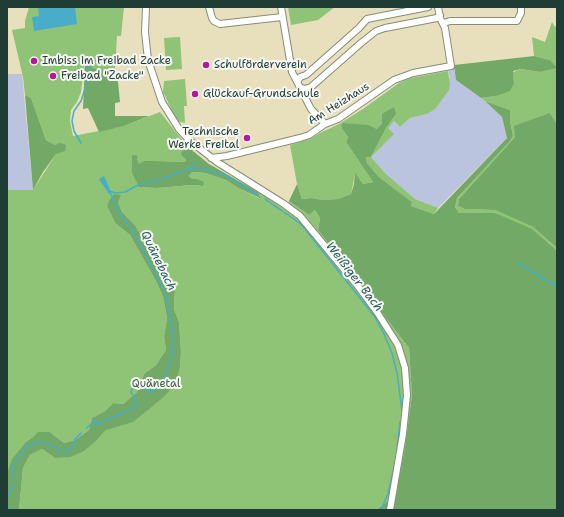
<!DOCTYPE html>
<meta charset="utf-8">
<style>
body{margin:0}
#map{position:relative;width:564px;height:517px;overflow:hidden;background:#e8e0bc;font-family:"Shantell Sans",sans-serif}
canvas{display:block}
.frame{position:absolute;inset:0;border:8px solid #1f3d34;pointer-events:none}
</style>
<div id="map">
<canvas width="564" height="517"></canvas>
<div class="frame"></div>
</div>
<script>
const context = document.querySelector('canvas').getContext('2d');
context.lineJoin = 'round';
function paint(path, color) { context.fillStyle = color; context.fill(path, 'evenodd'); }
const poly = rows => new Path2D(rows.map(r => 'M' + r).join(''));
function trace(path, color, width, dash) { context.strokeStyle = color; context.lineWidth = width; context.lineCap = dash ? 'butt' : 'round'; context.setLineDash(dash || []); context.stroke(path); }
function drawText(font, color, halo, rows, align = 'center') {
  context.font = font + ' "Shantell Sans",sans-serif'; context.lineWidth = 4; context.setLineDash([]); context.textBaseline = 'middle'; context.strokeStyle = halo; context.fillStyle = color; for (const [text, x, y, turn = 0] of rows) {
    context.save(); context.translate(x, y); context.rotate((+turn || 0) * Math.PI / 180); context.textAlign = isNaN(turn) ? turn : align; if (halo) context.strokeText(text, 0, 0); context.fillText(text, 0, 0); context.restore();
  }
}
const industrial = poly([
 [454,65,456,80,485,101,502,117,507,138,438,208,415,199,386,174,371,157,393,134,387,128,394,121,400,127,410,118,427,114,450,77,448,71],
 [7,74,22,74,33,190,7,190]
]);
const green = poly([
 [29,7,124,7,121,36,117,36,115,71,92,68,85,60,81,92,77,102,71,110,70,121,73,136,124,126,160,112,187,146,180,154,186,160,184,162,156,161,144,161,139,165,137,159,132,155,140,187,157,188,192,185,203,186,197,179,192,179,189,176,192,172,207,173,226,180,238,188,259,198,258,192,284,209,289,201,309,215,315,210,320,218,318,230,409,348,412,395,405,447,396,495,376,510,19,510,23,468,30,455,42,449,55,458,98,439,106,430,149,407,165,396,180,367,181,352,179,322,174,309,175,288,164,278,158,264,135,225,122,212,118,202,107,206,115,223,130,235,157,283,163,297,167,318,164,336,166,350,156,365,144,374,137,392,123,404,113,403,105,411,92,418,89,430,75,440,64,443,50,432,38,433,33,437,27,441,7,476,7,190,33,190,56,154,55,145,46,140,31,98,25,95,23,77,12,30,25,28,25,21],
 [288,7,335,7,318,20,291,25],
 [552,22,555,27,557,24,557,124,550,113,515,137,459,199,458,206,465,209,495,210,533,227,557,248,557,251,495,213,459,213,455,207,457,198,510,141,513,136,510,121,510,110,485,101,481,98,496,96,514,83,513,72,521,69,540,72,556,68,550,60,534,56,532,37,545,42],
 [180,37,182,69,166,70,164,38],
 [448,71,450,84,449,90,435,109,427,114,410,118,400,127,394,121,388,128,394,134,371,157,386,174,415,199,438,208,434,214,411,206,412,202,379,177,367,163,366,157,371,157,386,128,396,114,382,123,377,129,369,125,342,129,348,137,346,142,373,182,363,184,355,174,351,194,338,199,323,200,311,198,302,199,297,184,290,145,310,139,322,132,339,124,363,109,399,83,410,78],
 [185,79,187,106,184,106,185,123,177,121,163,92,164,81]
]);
const forest = poly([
 [534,56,550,60,557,68,540,72,521,69,513,71,514,83,510,91,496,96,481,98,456,80,454,65],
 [85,60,91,61,92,68,115,71,118,82,120,102,115,103,115,116,149,116,124,126,99,132,88,108,83,109],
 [25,95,31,98,46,140,55,145,60,143,66,145,65,151,56,154,43,172,33,190],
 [485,101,510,110,510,121,513,136,510,141,457,198,455,207,459,213,495,213,532,229,557,251,557,510,376,510,396,495,405,447,412,395,409,348,318,230,320,218,315,210,309,215,289,201,297,184,302,199,311,198,323,200,338,199,351,194,354,184,355,173,363,184,373,182,346,142,348,137,342,129,342,123,369,125,377,129,382,123,382,114,394,107,396,114,386,128,371,157,366,157,367,163,379,177,412,202,411,206,434,214,507,138,502,117],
 [550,113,557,124,557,248,533,227,495,210,465,209,458,206,459,199,515,137,514,126],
 [187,146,209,164,258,192,260,198,238,188,226,180,206,173,192,172,189,176,192,179,197,179,204,182,203,186,192,185,157,188,139,187,132,173,132,155,138,156,137,159,139,164,144,161,156,161,184,162,186,160,180,154],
 [114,194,121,195,118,202,122,212,135,225,158,264,164,278,175,288,174,309,179,322,181,352,180,367,176,382,165,396,133,422,106,430,98,439,84,451,70,457,55,458,42,449,30,455,23,468,19,510,7,510,7,474,12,459,27,441,33,437,38,432,50,432,64,443,75,440,89,430,92,418,105,411,113,403,123,404,137,392,144,374,156,365,166,350,164,336,167,318,163,297,157,283,130,235,115,223,107,206,109,201]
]);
const water = poly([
 [38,7,75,7,77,24,34,31,32,17,39,16],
 [104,176,111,192,109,194,99,179]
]);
const stream = poly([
 [81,143,74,131,72,121,74,111,81,101,85,89,89,61],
 [188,169,197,163],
 [109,191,116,193,125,192,138,185,157,181,188,169,204,169,224,175,258,195],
 [265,199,301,224,375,317,384,334,392,353,397,373,402,411],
 [517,262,557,287],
 [93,418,97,423],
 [87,428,91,424,97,424,132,409,137,403,131,392,133,386,138,385,150,392,156,389,163,381,172,356,174,338,165,291,131,228,119,214,110,192],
 [7,498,13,486,14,478,12,470,18,457,27,446,37,442,47,443,59,450,67,452,72,448,75,439,81,433],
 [7,498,8,510],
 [381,510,388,494,396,459,400,422]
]);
const minor = poly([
 [146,7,145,32,148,60,162,102,179,129,189,140,217,162,284,204,300,216,357,285,377,312,398,345,405,368,407,395,403,434,390,510],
 [209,7,212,18,214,21,220,24,282,17],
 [281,7,292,72,311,109,325,124],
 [444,23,450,21,517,21,521,13,521,7],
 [298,81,300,77,306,75,359,28,367,19,428,7],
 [301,88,305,89,311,87,361,43,376,31,385,28,437,18,440,15],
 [211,158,227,156,300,138,309,135,325,124,338,119,394,80,413,73,451,66,445,28,440,18,438,7]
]);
const markers = [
 [34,61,4,"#b5179e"],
 [206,65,4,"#b5179e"],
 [53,76,4,"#b5179e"],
 [195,94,4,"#b5179e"],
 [247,138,4,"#b5179e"]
];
const poiNames = [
 ["Imbiss im Freibad Zacke",42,61],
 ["Schulförderverein",214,65],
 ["Freibad \"Zacke\"",61,76],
 ["Glückauf-Grundschule",203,94],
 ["Technische",239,132,"right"],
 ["Werke Freital",239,145,"right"]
];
const streetNames = [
 ["Am Heizhaus",339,104,-32]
];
const parkNames = [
 ["Quänetal",156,384]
];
const waterNames = [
 ["Quänebach",158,261,64],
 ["Weißiger Bach",354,277,52]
];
paint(industrial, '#bac4de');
paint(green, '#8fc375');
paint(forest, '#73a966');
paint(water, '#48adc8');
trace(stream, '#48adc8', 1.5);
trace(minor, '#848e78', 8);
trace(minor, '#fff', 6);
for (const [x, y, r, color] of markers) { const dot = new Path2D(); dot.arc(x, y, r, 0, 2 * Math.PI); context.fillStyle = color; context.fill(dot); trace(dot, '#f6f6f2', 1.5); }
drawText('11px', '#1f3d34', '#f6f6f2', poiNames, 'left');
drawText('11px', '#1f3d34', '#f6f6f2', streetNames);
drawText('11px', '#3b5e44', '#f6f6f2', parkNames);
drawText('italic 12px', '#2b5f60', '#f6f6f2', waterNames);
</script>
